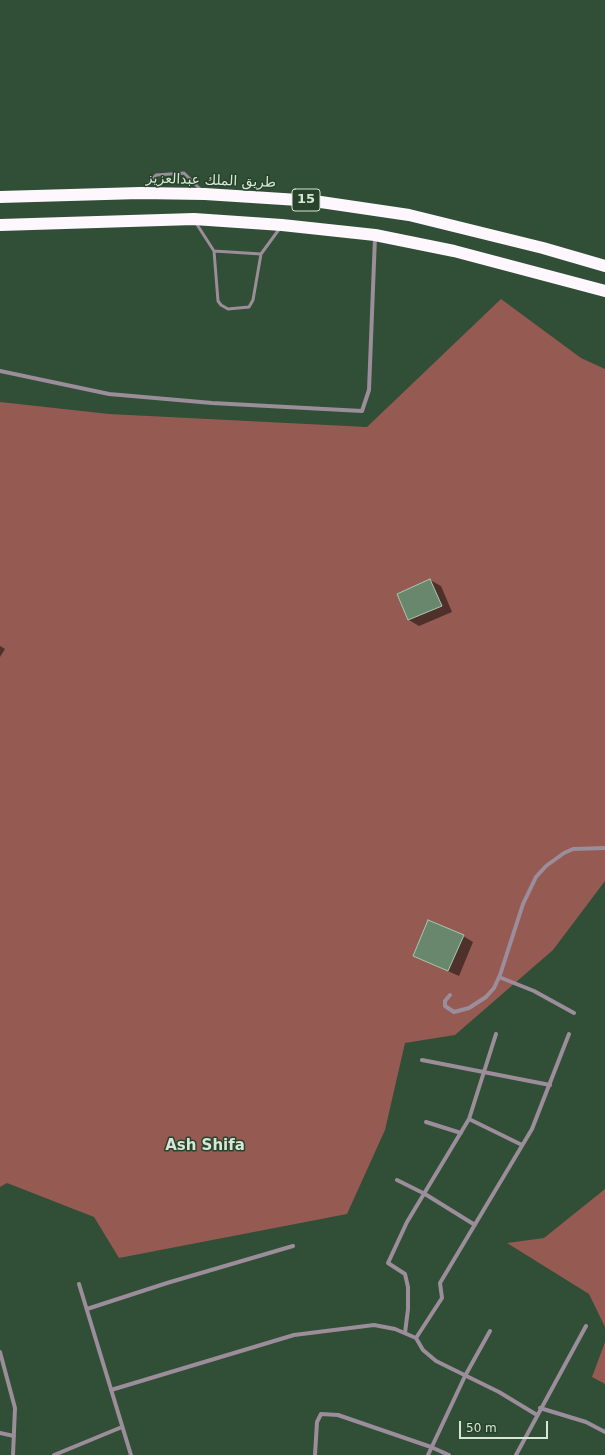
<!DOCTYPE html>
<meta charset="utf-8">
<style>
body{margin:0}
#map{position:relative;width:605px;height:1455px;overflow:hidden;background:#314e36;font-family:"DejaVu Sans",sans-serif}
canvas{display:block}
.scale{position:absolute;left:459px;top:1421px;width:89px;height:18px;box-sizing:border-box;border:2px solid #d6e6d7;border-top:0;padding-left:5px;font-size:12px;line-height:14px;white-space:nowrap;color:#d6e6d7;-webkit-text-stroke:3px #27432b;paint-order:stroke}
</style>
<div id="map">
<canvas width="605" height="1455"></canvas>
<div class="scale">50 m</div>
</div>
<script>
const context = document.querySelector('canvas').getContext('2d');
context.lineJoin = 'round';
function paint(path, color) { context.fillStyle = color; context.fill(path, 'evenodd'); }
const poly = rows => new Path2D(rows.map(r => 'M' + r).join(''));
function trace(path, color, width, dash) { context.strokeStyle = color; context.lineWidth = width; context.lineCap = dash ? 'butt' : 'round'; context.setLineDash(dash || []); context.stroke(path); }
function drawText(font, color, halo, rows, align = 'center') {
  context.font = font + ' "DejaVu Sans","Noto Naskh Arabic",sans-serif'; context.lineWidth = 3; context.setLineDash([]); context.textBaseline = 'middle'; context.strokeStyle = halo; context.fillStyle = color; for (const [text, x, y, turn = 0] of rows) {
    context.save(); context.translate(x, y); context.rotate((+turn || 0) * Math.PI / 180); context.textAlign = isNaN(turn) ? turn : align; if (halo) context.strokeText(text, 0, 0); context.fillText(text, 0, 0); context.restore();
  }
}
const green = poly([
 [501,299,581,358,605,369,605,881,553,950,455,1035,405,1043,385,1130,347,1214,119,1258,94,1217,7,1183,0,1187,0,402,109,414,367,427],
 [605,1189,605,1327,589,1294,507,1243,544,1238],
 [605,1342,605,1384,592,1377]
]);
const shadow = poly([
 [430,580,441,586,452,612,419,626,409,620,398,594],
 [0,646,5,649,0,657],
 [463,936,473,942,459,976,414,956]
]);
const building = poly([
 [430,579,442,606,408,620,397,594,430,579],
 [428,920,464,935,448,971,413,956,428,920]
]);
const lane = poly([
 [143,190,156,175,184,173,201,190],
 [196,223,214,251,218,301,221,305,228,309,249,307,253,300,261,254,280,228],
 [214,251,261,254]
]);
const street = poly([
 [0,371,109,394,212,403,362,411,369,390,375,237],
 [499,977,534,991,574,1013],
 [450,995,445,1001,445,1006,454,1012,469,1008,486,997,494,988,500,975,523,904,536,877,546,866,564,853,573,849,605,848],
 [422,1060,550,1085],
 [469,1119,522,1145],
 [426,1122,461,1133],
 [397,1180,425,1194,475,1225],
 [79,1284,131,1455],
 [87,1309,167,1283,293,1246],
 [405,1333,408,1309,408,1287,405,1274,388,1263,407,1222,469,1119,496,1034],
 [416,1338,442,1298,440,1283,532,1129,569,1034],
 [0,1352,15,1408,13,1455],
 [111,1390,294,1335,374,1325,395,1329,416,1338,423,1350,436,1361,499,1392,537,1415],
 [540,1408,586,1422,605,1432],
 [0,1433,14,1436],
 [54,1455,122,1427],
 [315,1455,317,1422,321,1414,338,1415,431,1447,449,1455],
 [428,1455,465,1376,490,1331],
 [516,1455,586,1326]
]);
const highway = poly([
 [0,197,140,193,205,194,314,201,409,215,543,248,605,266],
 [0,225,194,219,282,225,375,235,454,251,605,291]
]);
const shields = [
 [306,200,28]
];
const shieldNames = [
 ["15",306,200]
];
const streetNames = [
 ["طريق الملك عبدالعزيز",211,181,2]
];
const neighbourhoodNames = [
 ["Ash Shifa",205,1146]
];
paint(green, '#955a52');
paint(shadow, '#0007');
paint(building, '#68876c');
trace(building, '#a8caac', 1);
trace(lane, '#9b8d9a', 3);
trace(street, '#9b8d9a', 4);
trace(highway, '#fef7fd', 12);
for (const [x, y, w] of shields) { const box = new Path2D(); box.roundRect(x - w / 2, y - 11, w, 22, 3); context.fillStyle = '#27432b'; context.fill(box); trace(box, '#d6e6d7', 1); }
drawText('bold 13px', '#d6e6d7', null, shieldNames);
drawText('14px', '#d6e6d7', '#27432b', streetNames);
drawText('bold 15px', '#d6e6d7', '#27432b', neighbourhoodNames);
</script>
